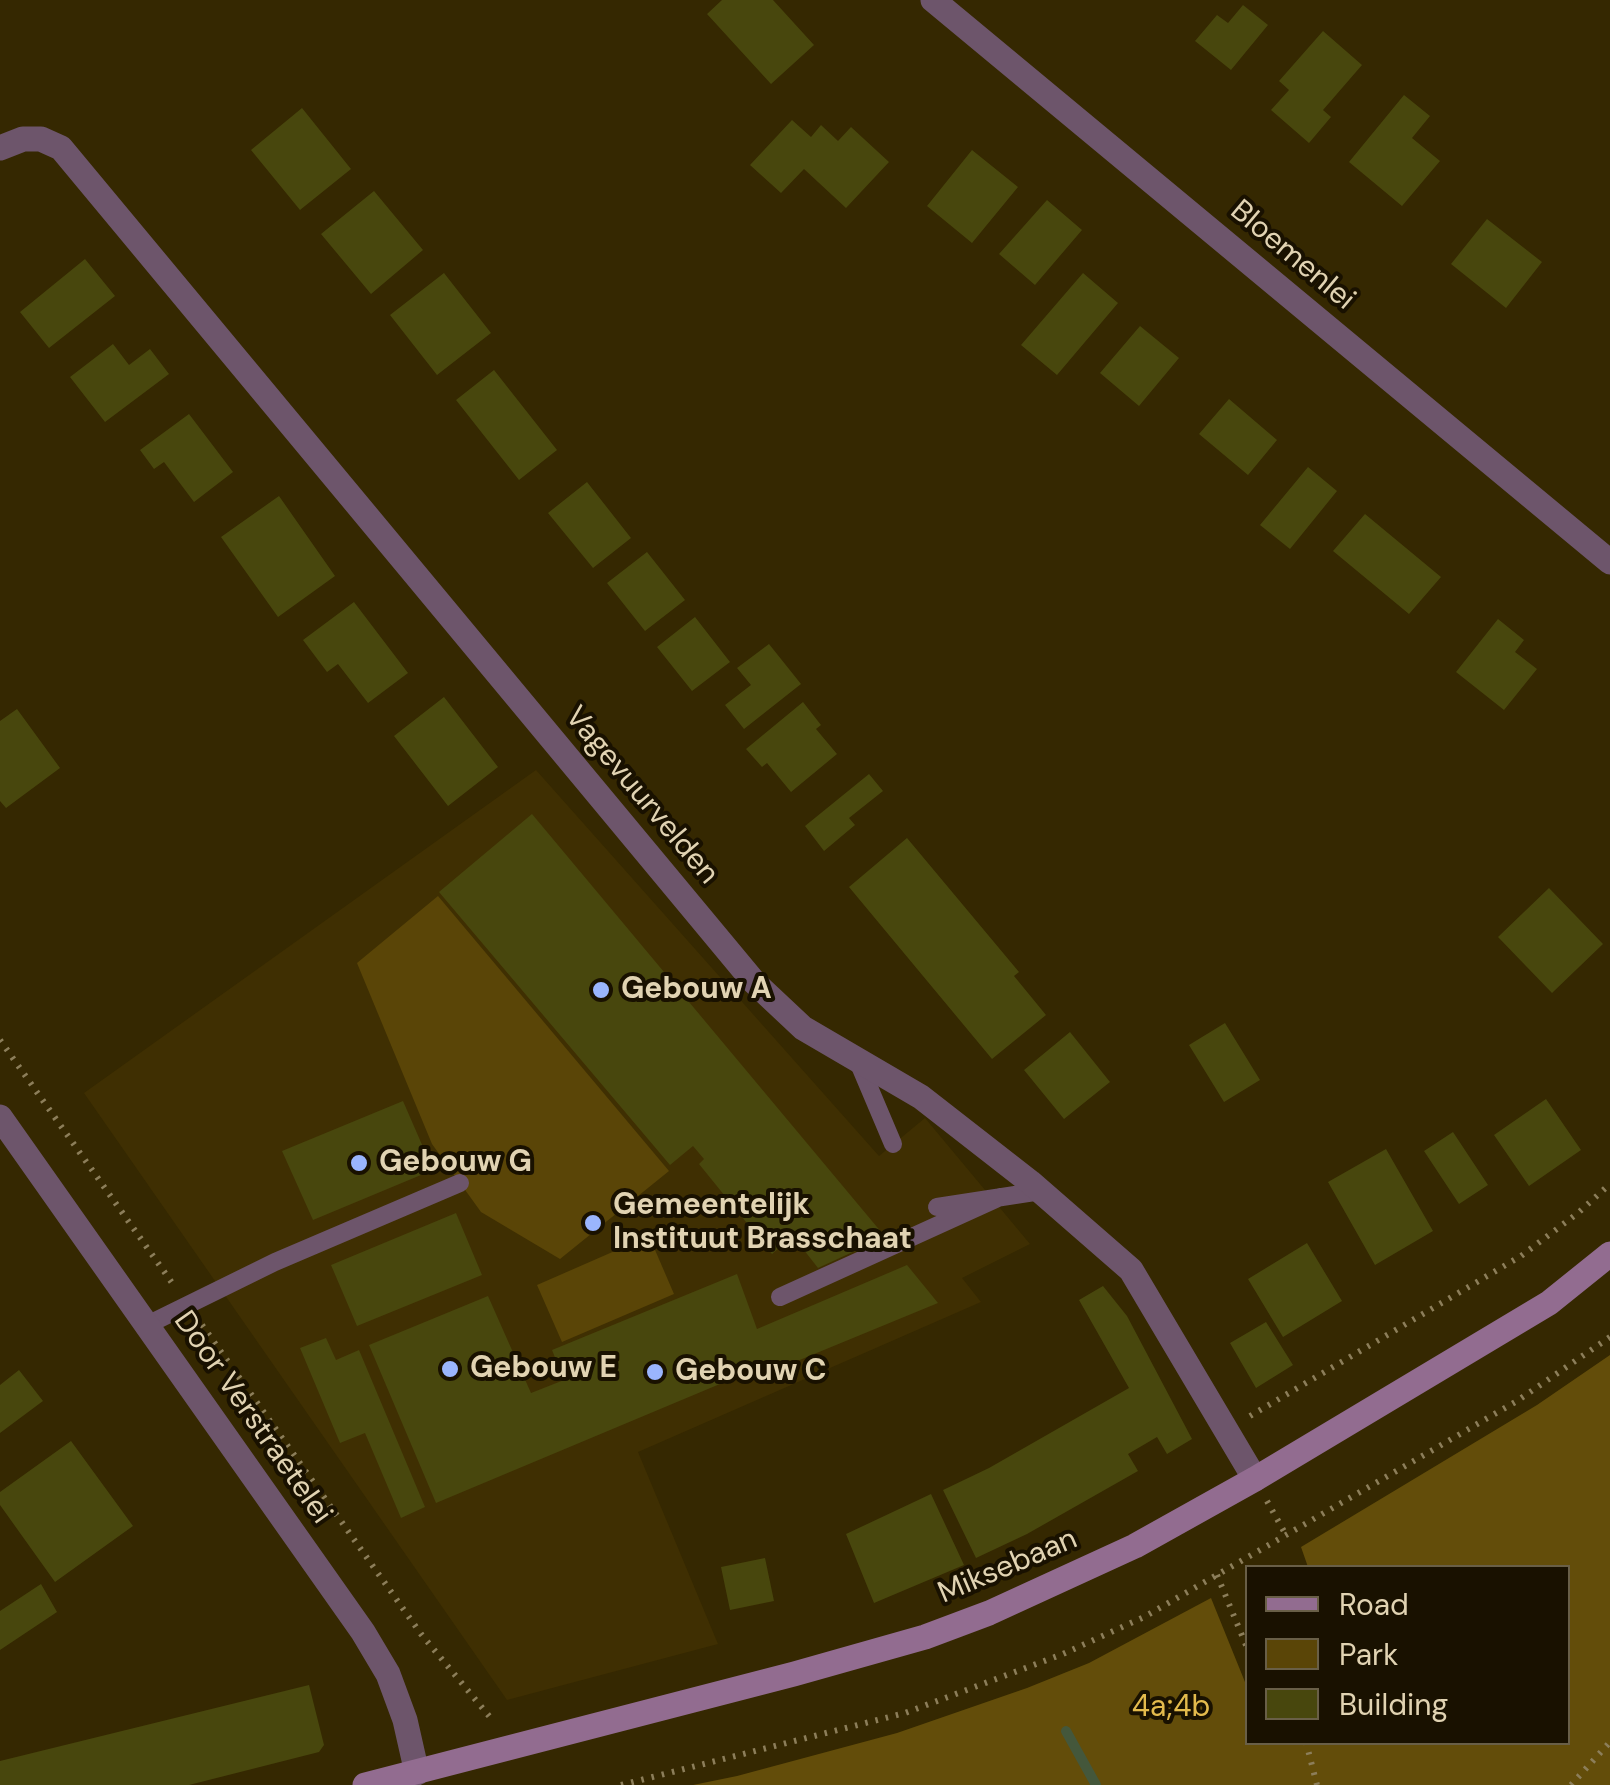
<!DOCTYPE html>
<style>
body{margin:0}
#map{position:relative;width:1610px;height:1785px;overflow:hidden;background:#352801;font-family:"DM Sans",sans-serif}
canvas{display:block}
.legend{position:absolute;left:1245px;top:1565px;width:325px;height:180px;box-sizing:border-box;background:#191100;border:2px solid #695f47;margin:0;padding:12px 18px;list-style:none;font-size:30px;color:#e1d3b2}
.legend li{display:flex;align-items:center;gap:20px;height:50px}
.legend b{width:50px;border:2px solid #695f47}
</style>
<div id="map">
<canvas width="1610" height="1785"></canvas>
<ul class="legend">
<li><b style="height:12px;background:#926c90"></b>Road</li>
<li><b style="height:28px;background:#5a4507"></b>Park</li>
<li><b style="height:28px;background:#48470d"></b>Building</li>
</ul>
</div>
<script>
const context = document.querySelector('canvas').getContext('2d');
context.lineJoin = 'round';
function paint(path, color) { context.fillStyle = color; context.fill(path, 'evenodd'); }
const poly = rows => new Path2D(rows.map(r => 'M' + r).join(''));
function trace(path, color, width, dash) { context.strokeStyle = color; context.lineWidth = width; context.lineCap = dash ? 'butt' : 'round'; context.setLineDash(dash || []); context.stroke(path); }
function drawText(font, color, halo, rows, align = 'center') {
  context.font = font + ' "DM Sans",sans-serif'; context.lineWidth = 8; context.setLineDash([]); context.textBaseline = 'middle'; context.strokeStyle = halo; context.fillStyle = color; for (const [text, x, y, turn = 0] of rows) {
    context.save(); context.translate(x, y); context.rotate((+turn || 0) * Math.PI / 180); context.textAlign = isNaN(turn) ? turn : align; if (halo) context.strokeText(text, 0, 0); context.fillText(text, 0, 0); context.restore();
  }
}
const built = poly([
 [536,770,879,1156,925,1118,1030,1244,962,1278,981,1302,638,1452,718,1644,507,1700,84,1093]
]);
const green = poly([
 [438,896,669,1171,560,1259,481,1212,432,1144,357,963],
 [649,1236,674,1294,562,1342,537,1285]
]);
const forest = poly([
 [1610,1355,1610,1785,693,1785,737,1776,897,1733,1027,1688,1089,1663,1211,1598,1247,1687,1248,1742,1568,1742,1568,1568,1308,1567,1301,1547,1537,1405]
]);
const stream = poly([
 [1066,1731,1096,1785]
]);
const building = poly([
 [722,0,773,0,814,45,771,84,707,14],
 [1243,5,1268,25,1231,70,1195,41,1217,15,1228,23],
 [1323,31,1362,65,1323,110,1331,117,1309,143,1271,110,1289,90,1279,81],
 [1404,95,1430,116,1412,138,1440,161,1402,206,1349,162],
 [302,108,351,169,300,210,251,150],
 [792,120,811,137,821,125,838,141,851,127,889,162,846,208,804,169,781,193,750,165],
 [972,150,1018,187,972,243,927,206],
 [374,191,423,250,371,294,321,234],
 [1047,200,1082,230,1035,285,999,254],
 [1487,219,1542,262,1506,308,1451,264],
 [85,259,115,296,49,348,20,312],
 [444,273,491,333,437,375,390,315],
 [1083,273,1118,303,1057,375,1021,345],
 [1140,326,1179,358,1139,406,1100,373],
 [113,344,129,365,150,349,169,374,105,422,70,377],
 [494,370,557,450,519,480,456,400],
 [1229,399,1277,440,1248,475,1199,434],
 [189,414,233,472,194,502,164,462,154,469,140,450],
 [1308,467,1337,491,1290,549,1260,525],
 [587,482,631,538,593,568,548,513],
 [279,496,335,576,278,617,221,537],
 [1365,514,1441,577,1409,614,1333,551],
 [647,552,685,600,645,631,607,583],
 [354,602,408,673,368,703,338,664,327,672,303,640],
 [695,617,730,662,692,691,657,647],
 [1498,619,1524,640,1515,652,1537,669,1504,710,1456,672],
 [769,644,801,684,744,729,725,705,751,685,737,668],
 [444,697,498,767,448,806,394,736],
 [803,702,821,725,816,729,837,754,791,792,767,763,762,767,746,749],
 [17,709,60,768,6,808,0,801,0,721],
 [869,774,883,791,849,818,855,825,824,851,805,826],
 [532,814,882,1233,866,1240,868,1245,818,1268,793,1236,772,1254,699,1164,704,1159,693,1146,670,1165,439,892],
 [907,838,1019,972,1014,976,1046,1015,992,1059,849,887],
 [1549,888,1603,944,1552,993,1498,937],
 [1225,1023,1260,1080,1224,1102,1189,1045],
 [1070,1032,1110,1082,1064,1119,1024,1070],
 [1546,1099,1581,1150,1529,1186,1494,1135],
 [403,1101,433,1170,313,1220,282,1151],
 [1453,1132,1488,1185,1459,1204,1424,1151],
 [1386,1149,1433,1231,1375,1265,1328,1182],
 [456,1213,482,1275,357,1326,331,1265],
 [1307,1243,1342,1301,1283,1337,1248,1279],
 [907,1265,938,1303,773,1371,770,1363,436,1503,369,1345,488,1296,531,1393,564,1380,552,1350,737,1274,757,1329],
 [1103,1286,1127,1316,1192,1439,1167,1454,1157,1437,1128,1454,1138,1471,1027,1534,976,1558,943,1490,989,1468,1129,1388,1079,1300],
 [1266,1322,1293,1365,1256,1388,1230,1343],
 [326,1338,336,1360,359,1350,425,1507,401,1518,365,1433,340,1443,300,1348],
 [19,1370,43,1401,0,1433,0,1385],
 [71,1441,133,1526,55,1582,0,1505,0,1492],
 [931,1494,964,1565,874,1603,846,1534],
 [765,1558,774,1601,730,1610,721,1567],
 [41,1584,57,1612,0,1650,0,1611],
 [309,1685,324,1745,319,1752,189,1785,0,1785,0,1761]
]);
const path = poly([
 [0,1040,175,1287],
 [202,1325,421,1634,494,1722],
 [1250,1416,1521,1256,1578,1213,1610,1184],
 [1267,1501,1286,1535],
 [1217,1575,1248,1650],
 [1306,1742,1317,1785],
 [621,1785,905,1713,1063,1654,1144,1617,1286,1535,1517,1401,1610,1337],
 [1571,1785,1610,1742]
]);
const service = poly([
 [857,1059,893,1144],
 [937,1207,1041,1191],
 [780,1297,1000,1197],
 [147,1325,275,1262,460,1183]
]);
const minor = poly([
 [933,0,1610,562],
 [0,148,23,139,41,139,61,148,754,982,803,1028,921,1097,1030,1182,1131,1270,1255,1479],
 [0,1117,363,1632,388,1674,405,1720,417,1773]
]);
const secondary = poly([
 [365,1785,794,1674,925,1637,989,1613,1135,1546,1255,1479,1549,1303,1610,1254]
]);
const markers = [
 [601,990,10,"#9ab5fd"],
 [359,1163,10,"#9ab5fd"],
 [593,1223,10,"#9ab5fd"],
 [450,1369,10,"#9ab5fd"],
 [655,1372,10,"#9ab5fd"]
];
const streetNames = [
 ["Bloemenlei",1292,256,40],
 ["Vagevuurvelden",641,796,50],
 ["Door Verstraetelei",252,1418,55],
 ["Miksebaan",1008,1567,-23]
];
const poiNames = [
 ["Gebouw A",621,990],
 ["Gebouw G",379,1163],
 ["Gemeentelijk",613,1206],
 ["Instituut Brasschaat",613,1240],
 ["Gebouw E",470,1369],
 ["Gebouw C",675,1372]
];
const parkNames = [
 ["4a;4b",1171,1708]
];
paint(built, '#3f2f02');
paint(green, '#5a4507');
paint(forest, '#634d0a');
trace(stream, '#44573b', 10);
paint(building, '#48470d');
trace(path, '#8c7e5a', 6, [2.5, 8]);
trace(service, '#6d556b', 18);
trace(minor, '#6d556b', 25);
trace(secondary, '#926c90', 25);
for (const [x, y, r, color] of markers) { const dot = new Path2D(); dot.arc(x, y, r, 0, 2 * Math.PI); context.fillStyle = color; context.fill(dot); trace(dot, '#191100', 4); }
drawText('30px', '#e1d3b2', '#191100', streetNames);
drawText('bold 30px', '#e1d3b2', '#191100', poiNames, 'left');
drawText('30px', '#e3ba4c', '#191100', parkNames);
</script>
